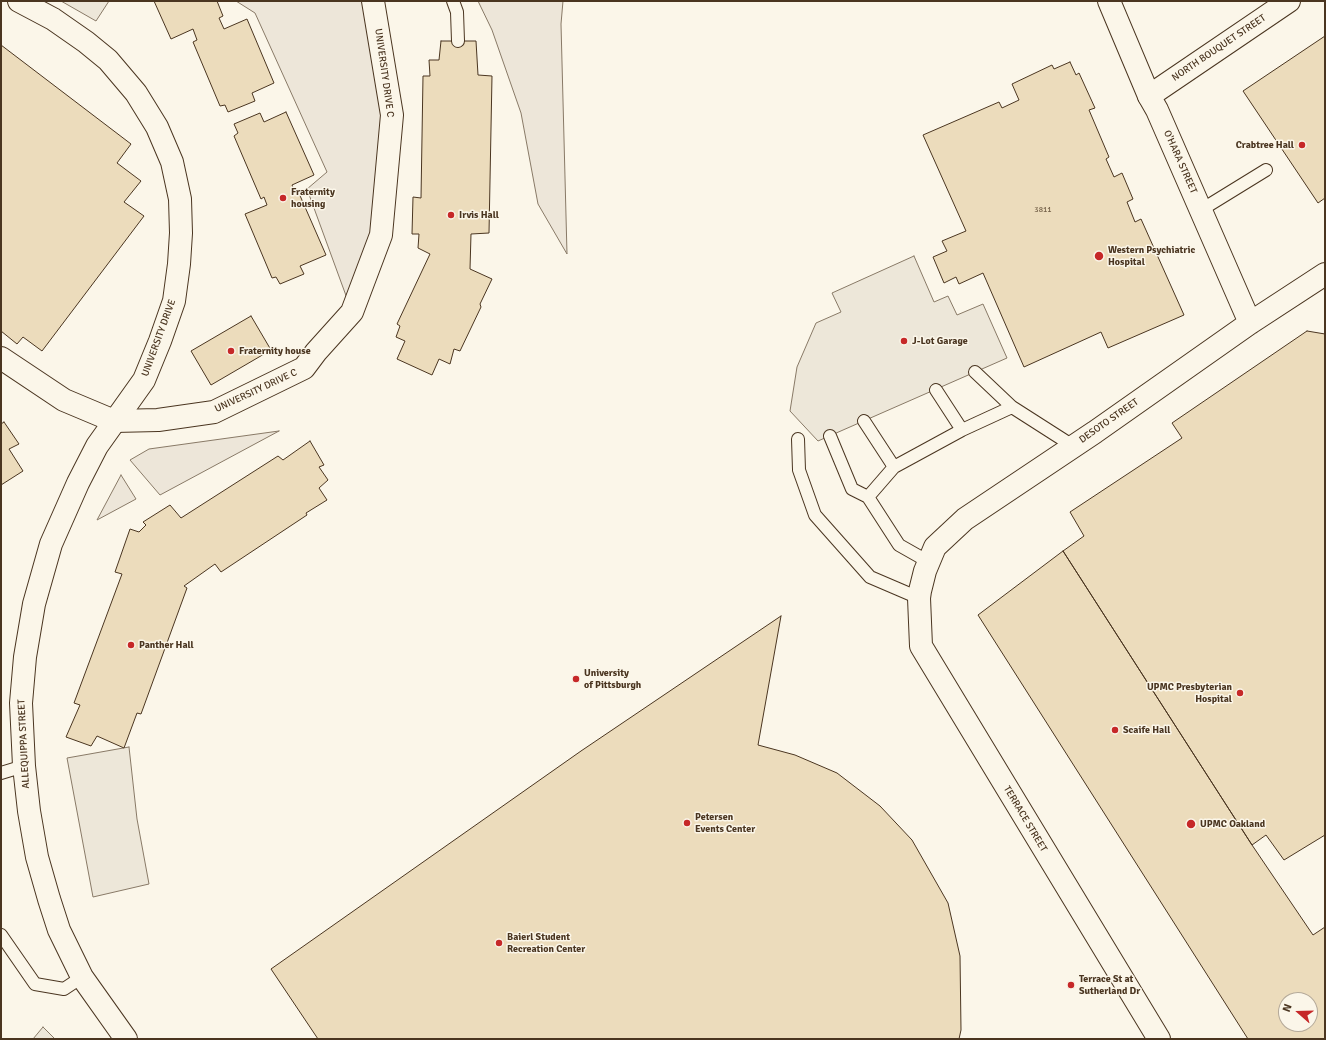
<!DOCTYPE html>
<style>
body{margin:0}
#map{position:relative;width:1326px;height:1040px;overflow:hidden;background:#fbf6e9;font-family:Signika,sans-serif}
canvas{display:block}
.frame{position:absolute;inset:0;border:2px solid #4a3520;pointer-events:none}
.north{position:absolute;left:1278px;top:992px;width:40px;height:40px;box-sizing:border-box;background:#fbf6e9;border:1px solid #b4a999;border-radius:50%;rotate:290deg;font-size:11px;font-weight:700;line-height:16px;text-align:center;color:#4a3520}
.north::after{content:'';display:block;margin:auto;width:14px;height:18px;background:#c62828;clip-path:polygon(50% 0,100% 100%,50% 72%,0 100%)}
</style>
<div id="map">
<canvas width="1326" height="1040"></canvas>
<div class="frame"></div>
<div class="north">N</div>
</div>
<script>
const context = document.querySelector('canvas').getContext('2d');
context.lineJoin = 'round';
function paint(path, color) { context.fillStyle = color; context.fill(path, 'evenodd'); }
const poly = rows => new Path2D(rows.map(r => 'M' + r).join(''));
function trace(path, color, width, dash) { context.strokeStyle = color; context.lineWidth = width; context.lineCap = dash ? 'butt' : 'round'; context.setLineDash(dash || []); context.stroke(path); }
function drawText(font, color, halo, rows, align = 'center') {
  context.font = font + ' Signika,sans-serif'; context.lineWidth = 3; context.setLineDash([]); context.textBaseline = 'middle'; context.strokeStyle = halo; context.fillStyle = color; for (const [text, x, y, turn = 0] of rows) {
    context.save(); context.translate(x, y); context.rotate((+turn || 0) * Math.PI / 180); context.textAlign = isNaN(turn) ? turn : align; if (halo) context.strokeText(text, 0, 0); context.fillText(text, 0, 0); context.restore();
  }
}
const green = poly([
 [236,1,373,1,392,115,381,235,352,312,307,189,327,172,255,13,236,1],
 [478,1,563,1,561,24,567,254,538,204,521,113,492,30,478,1],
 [279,431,160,495,130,460,149,449,279,431],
 [121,475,136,499,97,520,121,475]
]);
const parking = poly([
 [61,1,109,1,96,21,61,1],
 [914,256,934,302,948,296,957,315,983,304,1007,358,818,441,790,411,797,367,816,323,841,312,832,293,914,256],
 [129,747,137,819,149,884,93,897,67,758,129,747],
 [43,1027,55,1039,33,1039,43,1027]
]);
const building = poly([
 [154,1,217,1,223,16,219,18,224,29,247,19,274,83,252,93,255,101,228,112,225,105,220,106,193,42,197,40,193,29,171,39,154,1],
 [1325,36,1325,198,1318,203,1243,91,1325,36],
 [441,41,476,41,478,75,492,76,489,233,471,234,470,269,492,279,480,304,481,307,460,351,454,349,450,364,439,359,432,375,397,359,405,341,396,337,400,326,397,324,430,254,418,248,419,234,412,234,413,197,421,198,423,76,430,76,429,60,439,60,441,41],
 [1,45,131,144,117,163,141,181,124,202,144,216,42,351,23,337,17,344,1,331,1,45],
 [1070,62,1076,75,1079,73,1095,108,1089,110,1109,157,1106,159,1114,177,1122,173,1133,199,1127,202,1135,222,1141,219,1184,315,1108,348,1101,332,1024,367,983,273,959,284,956,277,944,283,933,257,947,251,942,241,966,231,923,135,999,102,1002,108,1019,100,1012,84,1052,65,1054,69,1070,62],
 [286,112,314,175,292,185,295,192,298,191,326,255,300,266,304,274,280,284,276,277,272,278,245,214,267,205,264,197,261,199,234,136,238,133,234,124,260,113,264,122,286,112],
 [251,316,271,350,211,385,191,351,251,316],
 [1307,331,1325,334,1325,835,1284,860,1266,835,1252,845,1063,551,1084,536,1070,512,1182,438,1172,423,1307,331],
 [4,422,19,444,9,449,23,471,1,485,1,424,4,422],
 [310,441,324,465,319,467,328,480,319,488,327,500,306,513,307,515,221,572,215,564,184,586,187,588,141,714,137,713,124,748,97,736,91,746,66,737,80,705,74,703,122,574,115,572,130,529,139,532,146,525,143,522,170,505,181,518,278,456,283,460,310,441],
 [1063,551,1252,845,1313,935,1325,927,1325,1039,1248,1039,978,615,1063,551],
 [1286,1000,1310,1000,1310,1024,1286,1024,1286,1000],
 [781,616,758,745,795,755,837,773,880,806,912,840,948,903,960,956,961,1030,959,1039,318,1039,271,969,581,751,781,616]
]);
const service = poly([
 [453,1,457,12,458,41],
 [1201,210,1266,170],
 [975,372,1012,407,1073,446],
 [936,390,962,430],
 [864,421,894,467],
 [830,436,852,489,868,497,899,545,929,562],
 [798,439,799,470,815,515,870,577,919,598],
 [868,497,894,467,962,430,1012,407],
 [1,773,24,766],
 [1,935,35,984,64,989,82,977]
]);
const minor = poly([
 [1149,96,1289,1],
 [1,358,64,400,114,421,158,420,214,412,304,368,316,352,352,312,381,235,392,115,373,1]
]);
const tertiary = poly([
 [19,1,53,19,86,42,108,60,136,93,157,127,172,162,180,199,181,233,179,264,174,301,160,341,144,380,97,446,78,483,51,544,34,604,25,657,21,703,24,766,29,811,37,857,49,899,59,930,82,977,126,1039],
 [1109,1,1149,96,1157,110,1250,323],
 [1159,1039,921,646,919,598,920,591,925,571,935,547,965,519,1095,432,1250,323,1325,274]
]);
const markers = [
 [1302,145,4,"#c62828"],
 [283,198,4,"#c62828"],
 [451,215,4,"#c62828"],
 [1099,256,5,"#c62828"],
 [904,341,4,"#c62828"],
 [231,351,4,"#c62828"],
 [131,645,4,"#c62828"],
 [576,679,4,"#c62828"],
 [1240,693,4,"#c62828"],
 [1115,730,4,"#c62828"],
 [687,823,4,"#c62828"],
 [1191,824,5,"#c62828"],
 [499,943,4,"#c62828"],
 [1071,985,4,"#c62828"]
];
const numberNames = [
 ["3811",1043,210]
];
const streetNames = [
 ["NORTH BOUQUET STREET",1219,48,-34],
 ["UNIVERSITY DRIVE C",384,73,82],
 ["O'HARA STREET",1180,162,66],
 ["UNIVERSITY DRIVE",159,338,-70],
 ["UNIVERSITY DRIVE C",256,391,-25],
 ["DESOTO STREET",1109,421,-35],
 ["ALLEQUIPPA STREET",24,744,-93],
 ["TERRACE STREET",1025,819,59]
];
const poiNames = [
 ["Crabtree Hall",1294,145,"right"],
 ["Fraternity",291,192],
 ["housing",291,204],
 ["Irvis Hall",459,215],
 ["Western Psychiatric",1108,250],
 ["Hospital",1108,262],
 ["J-Lot Garage",912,341],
 ["Fraternity house",239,351],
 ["Panther Hall",139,645],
 ["University",584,673],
 ["of Pittsburgh",584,685],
 ["UPMC Presbyterian",1232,687,"right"],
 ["Hospital",1232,699,"right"],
 ["Scaife Hall",1123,730],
 ["Petersen",695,817],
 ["Events Center",695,829],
 ["UPMC Oakland",1200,824],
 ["Baierl Student",507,937],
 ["Recreation Center",507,949],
 ["Terrace St at",1079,979],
 ["Sutherland Dr",1079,991]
];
paint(green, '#ede6d9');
trace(green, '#887966', 1);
paint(parking, '#ede7d9');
trace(parking, '#887966', 1);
paint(building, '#ecdcbc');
trace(building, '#4a3520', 1);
trace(service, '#4a3520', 14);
trace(minor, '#4a3520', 24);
trace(tertiary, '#4a3520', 24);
trace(service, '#fbf6e9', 12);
trace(minor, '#fbf6e9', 22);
trace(tertiary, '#fbf6e9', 22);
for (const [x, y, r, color] of markers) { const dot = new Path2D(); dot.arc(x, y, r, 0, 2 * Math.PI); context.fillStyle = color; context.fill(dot); trace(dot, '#fbf6e9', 1.5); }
drawText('8px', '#725f47', null, numberNames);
drawText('10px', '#4a3520', '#fbf6e9', streetNames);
drawText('bold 10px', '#4a3520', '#fbf6e9', poiNames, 'left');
</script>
